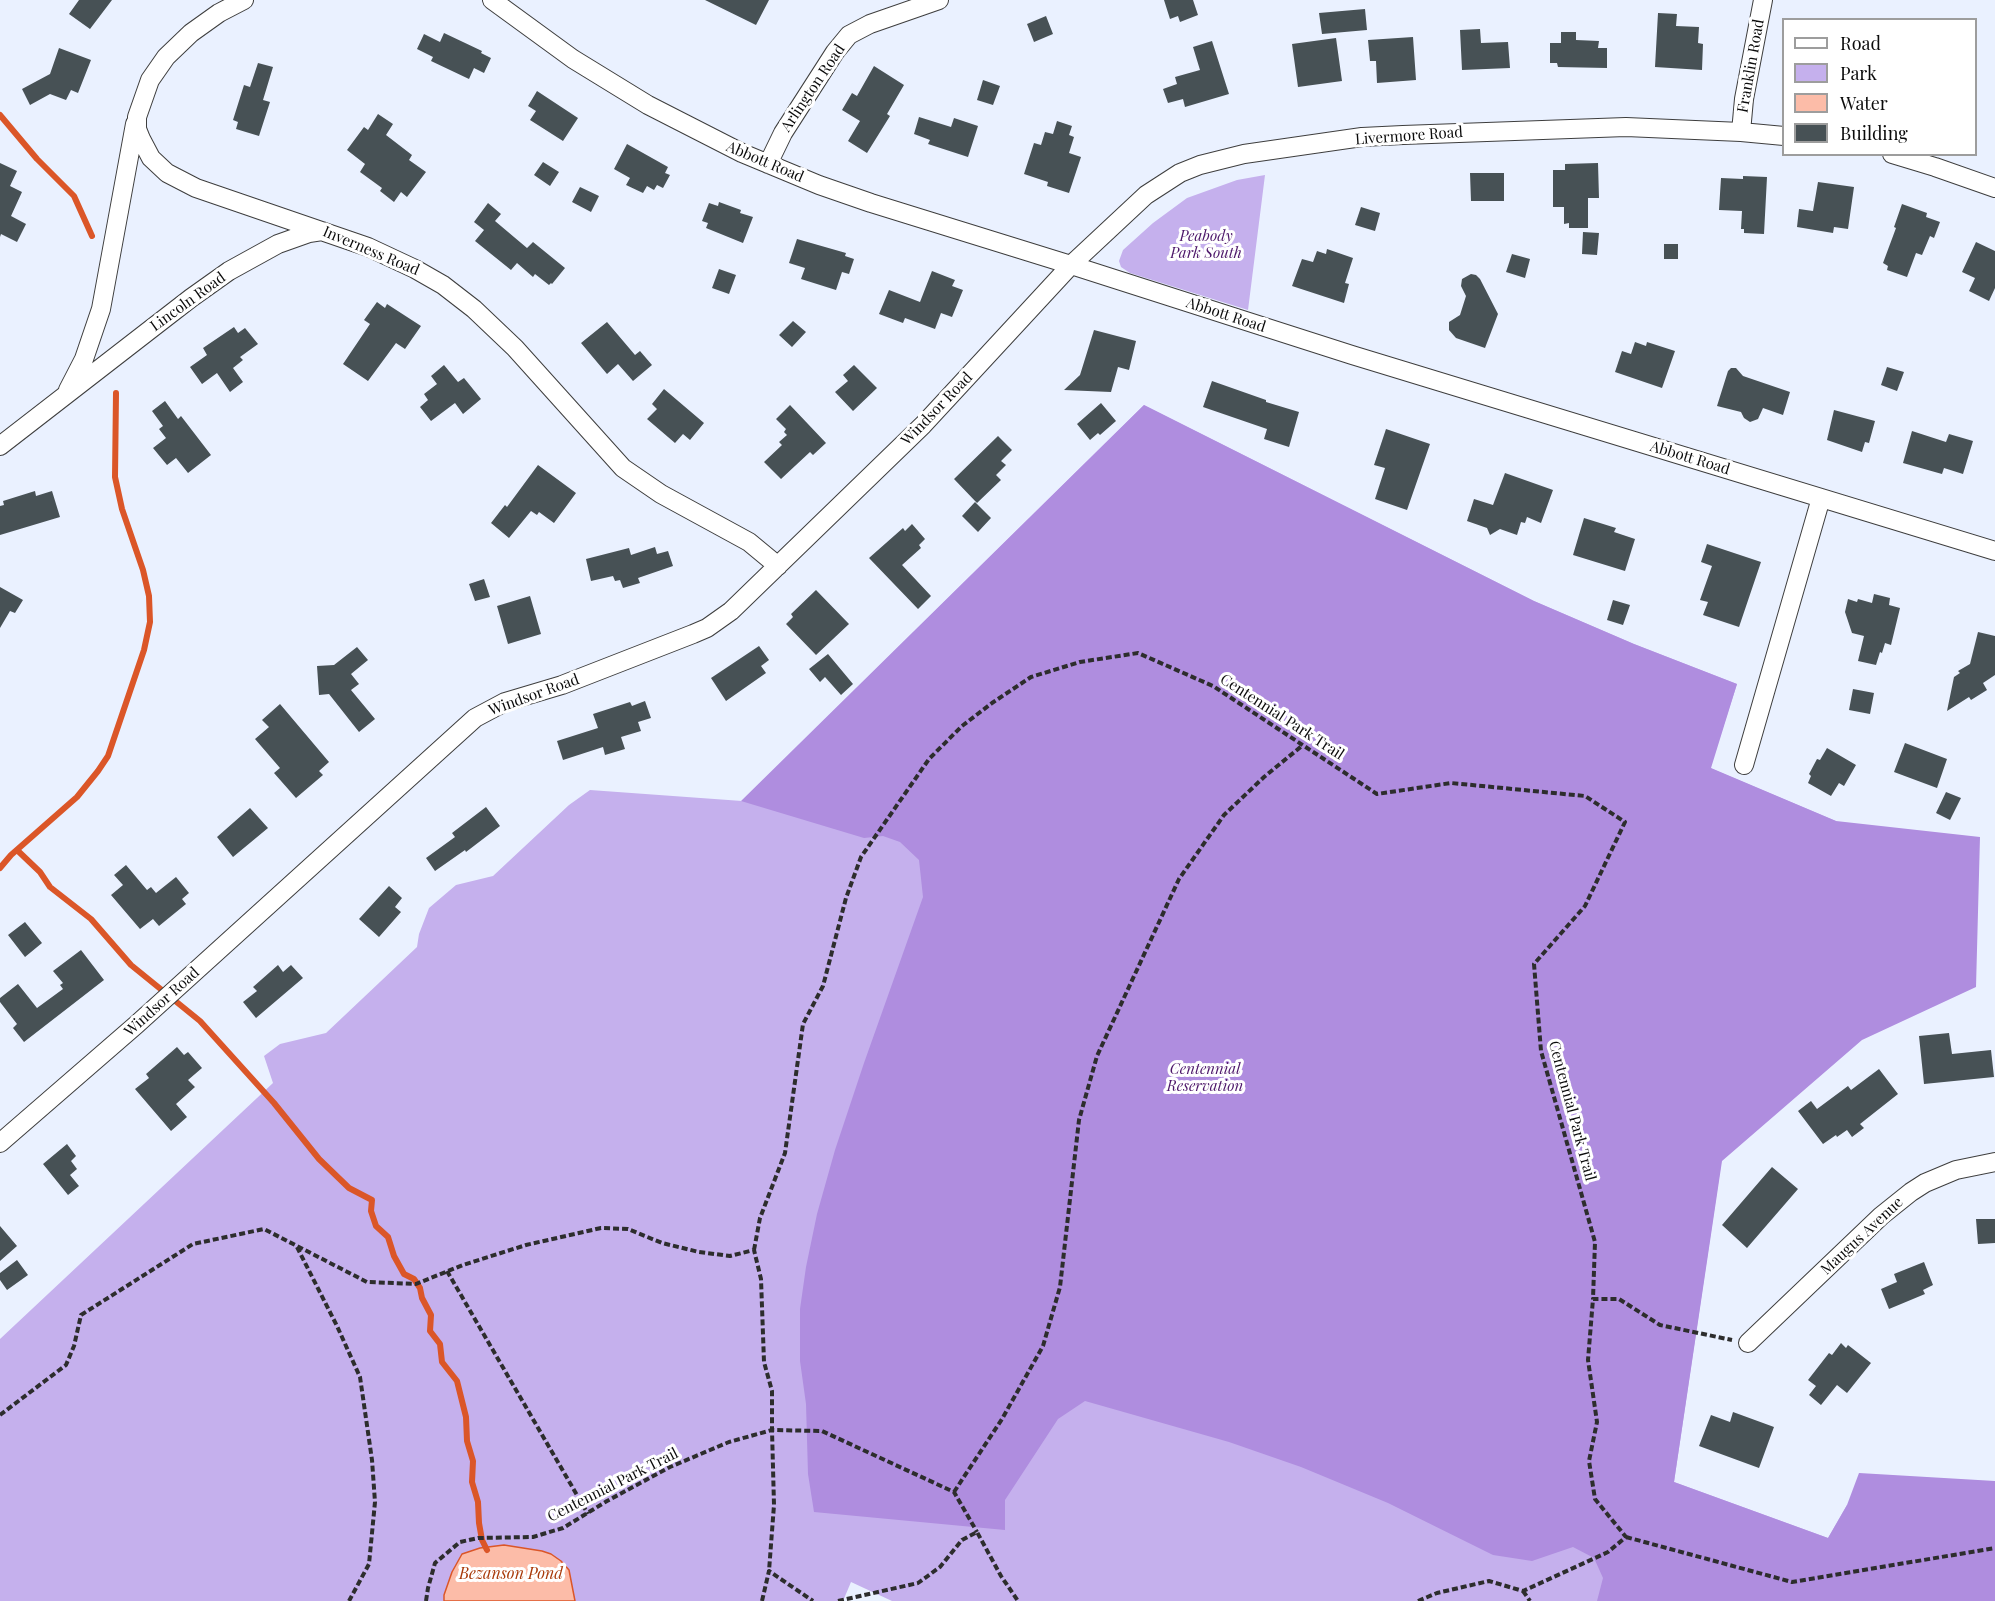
<!DOCTYPE html>
<style>
body{margin:0}
#map{position:relative;width:1995px;height:1601px;overflow:hidden;background:#eaf1ff;font-family:"Playfair Display",serif}
canvas{display:block}
.legend{position:absolute;left:1782px;top:18px;width:195px;height:138px;box-sizing:border-box;background:#fff;border:2px solid #9d9d9d;margin:0;padding:8px 10px;list-style:none;font-size:18px;color:#0b0b0b}
.legend li{display:flex;align-items:center;gap:12px;height:30px}
.legend b{width:30px;border:2px solid #9d9d9d}
</style>
<div id="map">
<canvas width="1995" height="1601"></canvas>
<ul class="legend">
<li><b style="height:8px;background:#fff"></b>Road</li>
<li><b style="height:16px;background:#c5b0ed"></b>Park</li>
<li><b style="height:16px;background:#fcbca8"></b>Water</li>
<li><b style="height:16px;background:#475155"></b>Building</li>
</ul>
</div>
<script>
const context = document.querySelector('canvas').getContext('2d');
context.lineJoin = 'round';
function paint(path, color) { context.fillStyle = color; context.fill(path, 'evenodd'); }
const poly = rows => new Path2D(rows.map(r => 'M' + r).join(''));
function trace(path, color, width, dash) { context.strokeStyle = color; context.lineWidth = width; context.lineCap = dash ? 'butt' : 'round'; context.setLineDash(dash || []); context.stroke(path); }
function drawText(font, color, halo, rows, align = 'center') {
  context.font = font + ' "Playfair Display",serif'; context.lineWidth = 6; context.setLineDash([]); context.textBaseline = 'middle'; context.strokeStyle = halo; context.fillStyle = color; for (const [text, x, y, turn = 0] of rows) {
    context.save(); context.translate(x, y); context.rotate((+turn || 0) * Math.PI / 180); context.textAlign = isNaN(turn) ? turn : align; if (halo) context.strokeText(text, 0, 0); context.fillText(text, 0, 0); context.restore();
  }
}
const green = poly([
 [1265,175,1248,310,1130,273,1121,267,1119,261,1123,250,1153,223,1187,198,1237,180],
 [1144,405,1534,601,1634,644,1737,684,1710,768,1836,821,1745,1002,1674,1482,1828,1538,1847,1505,1995,1515,1995,1601,892,1601,851,1582,843,1601,0,1601,0,1339,273,1083,264,1056,280,1044,326,1033,417,947,419,934,429,908,456,885,493,876,569,805,590,790,742,801]
]);
const forest = poly([
 [1144,405,1534,601,1634,644,1737,684,1711,768,1836,821,1980,837,1976,987,1862,1040,1722,1161,1674,1482,1828,1538,1847,1505,1859,1473,1995,1481,1995,1601,1597,1601,1603,1578,1594,1558,1573,1547,1532,1561,1493,1555,1388,1503,1301,1467,1229,1442,1085,1401,1058,1419,1005,1500,1005,1530,814,1512,808,1474,806,1404,800,1361,800,1309,806,1267,817,1214,835,1150,864,1063,923,897,919,860,900,842,883,836,864,838,741,801]
]);
const water = poly([
 [504,1545,542,1551,551,1554,561,1561,569,1570,575,1601,444,1601,444,1595,452,1572,462,1554,480,1548,504,1545]
]);
const stream = poly([
 [0,115,37,159,74,196,92,236],
 [17,850,40,872,50,887,91,919,131,965,200,1021,274,1103,319,1159,349,1188,372,1200,371,1211,376,1226,388,1237,394,1256,404,1274,414,1279,420,1288,422,1298,431,1315,430,1331,440,1344,442,1362,457,1381,466,1417,467,1441,473,1461,472,1482,478,1502,479,1523,482,1540,487,1550],
 [0,868,11,855,77,797,98,771,108,756,144,650,150,622,149,596,143,570,122,509,115,477,116,393]
]);
const building = poly([
 [79,0,112,0,90,29,69,14],
 [705,0,769,0,756,25],
 [1164,0,1193,0,1198,15,1180,22,1178,16,1170,19],
 [1365,9,1367,30,1322,34,1319,13],
 [1658,13,1677,14,1676,26,1699,27,1698,43,1703,44,1702,70,1655,67],
 [1046,16,1053,34,1034,42,1027,24],
 [1480,29,1481,43,1508,42,1510,68,1462,70,1460,30],
 [1561,32,1576,32,1576,40,1599,41,1598,48,1607,48,1607,68,1558,67,1557,63,1550,63,1550,43,1561,43],
 [444,33,482,51,481,53,491,58,484,73,474,68,469,79,431,61,433,57,417,49,424,34,440,42],
 [1413,37,1416,80,1377,83,1376,61,1370,61,1368,40],
 [1336,38,1342,81,1298,87,1292,44],
 [1212,41,1229,94,1185,107,1183,99,1168,103,1163,89,1177,84,1175,77,1200,70,1193,47],
 [59,48,91,60,78,93,71,90,66,100,50,94,30,105,22,89,50,74],
 [258,63,273,67,263,100,270,102,259,136,236,129,238,122,233,120,244,85,250,87],
 [874,66,904,85,887,114,890,116,867,153,848,141,860,121,842,110,852,93,857,96],
 [983,80,1000,86,993,105,977,100],
 [537,91,578,118,563,141,530,120,536,111,528,106],
 [378,114,393,124,386,135,412,155,409,160,426,172,407,197,401,192,394,202,380,191,382,188,360,172,365,164,347,150,364,127,368,130],
 [919,117,951,127,954,118,978,126,968,157,928,144,930,140,914,134],
 [1057,121,1072,126,1069,135,1074,137,1069,153,1081,157,1069,193,1047,186,1048,182,1024,174,1034,143,1041,145,1045,132,1053,134],
 [627,144,668,167,665,173,670,175,663,188,657,185,654,190,647,186,643,193,626,185,630,178,614,169],
 [543,162,559,172,550,186,534,175],
 [0,163,17,171,10,186,22,192,11,216,26,224,17,242,1,234,0,237],
 [1598,163,1599,198,1588,198,1588,228,1569,228,1569,223,1564,224,1564,207,1553,207,1553,170,1565,170,1565,164],
 [1470,173,1504,173,1504,201,1471,201],
 [1743,176,1767,177,1764,234,1744,233,1744,229,1741,229,1742,211,1719,210,1721,178,1743,179],
 [1818,182,1854,187,1848,229,1834,227,1833,233,1797,227,1799,209,1813,211],
 [580,187,599,196,591,212,572,202],
 [719,202,741,210,740,213,753,217,743,243,706,228,708,223,702,221,709,203,718,206],
 [488,203,501,214,495,221,527,248,533,242,565,268,552,284,551,283,549,285,535,274,533,277,517,263,511,270,475,241,484,230,474,222],
 [1902,204,1927,213,1926,217,1940,222,1934,238,1930,236,1922,255,1916,253,1907,277,1887,270,1888,266,1883,263,1896,228,1894,227],
 [1361,207,1380,213,1375,231,1355,225],
 [1583,232,1599,233,1597,255,1582,254],
 [797,239,846,253,845,256,854,259,849,274,842,272,836,290,801,279,805,268,789,263],
 [1976,242,1995,251,1995,288,1989,301,1969,291,1975,278,1962,272],
 [1664,244,1678,244,1678,259,1664,259],
 [1327,249,1353,258,1345,283,1349,284,1344,303,1292,286,1302,259,1313,262,1317,251,1326,254],
 [1512,254,1530,259,1525,278,1506,272],
 [719,269,736,275,729,294,712,288],
 [932,271,955,280,952,286,963,290,952,317,941,313,935,329,905,318,903,323,879,314,889,290,920,302],
 [1471,274,1476,275,1480,279,1498,314,1485,348,1456,338,1449,330,1449,322,1460,315,1466,296,1461,286,1462,279],
 [377,302,385,308,387,304,421,326,405,349,396,343,368,381,343,364,370,324,364,320],
 [793,321,806,332,792,347,779,335],
 [607,322,635,355,640,351,652,365,633,381,618,364,607,374,581,343],
 [234,327,238,333,245,328,258,344,240,357,243,360,233,368,243,382,230,392,217,373,202,384,190,367,207,355,203,348],
 [1094,330,1136,341,1129,370,1118,367,1111,392,1064,390,1080,375],
 [1635,342,1646,346,1647,342,1675,351,1662,388,1615,372,1622,351,1631,354],
 [444,365,458,382,464,378,481,399,463,414,455,403,431,421,420,407,428,400,424,394,437,384,431,376],
 [854,365,877,388,853,411,835,392,848,381,843,375],
 [1887,367,1904,372,1897,391,1881,385],
 [1731,368,1736,368,1743,376,1790,392,1783,415,1763,408,1758,419,1750,422,1744,418,1741,412,1717,406,1728,371],
 [1212,381,1266,400,1266,402,1299,412,1289,447,1264,439,1267,429,1203,407],
 [664,389,704,423,690,440,683,434,675,443,647,419,657,409,652,404],
 [165,401,178,419,181,416,211,455,188,473,176,458,167,465,153,448,166,438,159,429,163,426,152,411],
 [1101,403,1116,421,1100,435,1098,433,1090,440,1077,424],
 [790,405,826,443,813,455,810,452,781,479,764,462,782,445,779,442,787,435,784,432,786,429,776,419],
 [1834,410,1875,421,1869,443,1865,442,1862,452,1827,440],
 [1386,429,1430,444,1407,510,1375,499,1385,468,1374,465],
 [1912,431,1946,442,1949,434,1973,441,1963,474,1944,468,1942,474,1903,463],
 [998,436,1012,450,1001,461,1006,465,996,475,1001,480,977,503,954,479],
 [538,465,576,493,554,523,539,512,537,515,531,511,509,538,491,523,505,505,507,507],
 [1505,473,1553,490,1541,523,1527,517,1525,523,1521,522,1517,535,1500,529,1490,535,1487,528,1467,521,1474,499,1493,505],
 [35,491,36,496,52,491,60,517,0,535,0,506,4,505,3,501],
 [975,502,991,518,978,532,962,516],
 [1584,518,1616,528,1614,532,1635,539,1625,571,1573,555],
 [912,524,925,539,919,545,921,548,902,565,931,596,918,609,869,558,903,528,905,531],
 [1707,544,1761,562,1739,627,1703,615,1708,602,1700,600,1712,566,1701,562],
 [655,547,657,554,668,551,673,566,638,578,640,583,623,588,620,580,615,581,613,576,591,581,586,559,629,548,631,555],
 [484,579,490,597,475,601,469,584],
 [0,587,23,600,15,613,10,611,0,628],
 [816,590,849,624,816,655,786,624,793,617,791,614],
 [1874,594,1890,598,1889,605,1900,608,1891,645,1885,643,1882,653,1880,652,1876,665,1858,661,1864,636,1852,633,1845,612,1848,599,1857,602,1858,599,1872,603],
 [530,596,541,634,508,644,497,606],
 [1613,600,1630,605,1623,625,1607,620],
 [1978,632,1995,636,1995,675,1983,683,1987,690,1971,700,1969,697,1947,711,1954,677,1960,673,1958,671,1970,664],
 [759,646,769,660,761,666,766,673,726,701,711,678],
 [357,647,368,660,351,674,359,684,351,690,375,719,359,732,329,694,319,695,317,666,334,665],
 [828,654,853,684,841,695,825,677,820,682,809,669],
 [1853,689,1874,693,1870,714,1849,710],
 [645,701,651,718,638,722,641,731,621,737,625,749,605,755,603,747,563,760,557,741,598,728,593,714,630,702,632,706],
 [280,704,329,762,319,771,323,775,296,798,274,773,280,768,255,739,269,727,262,720],
 [1905,743,1947,759,1937,788,1894,772],
 [1827,748,1856,765,1844,786,1839,783,1831,796,1808,783,1811,776,1809,774,1817,759,1820,760],
 [1946,792,1961,798,1950,820,1936,813],
 [486,807,500,826,466,852,465,850,435,871,426,858,455,837,452,833],
 [250,808,268,828,233,857,217,837],
 [126,865,147,890,151,887,156,893,176,877,189,893,182,899,186,904,159,926,153,919,140,929,111,895,123,885,114,875],
 [389,886,402,898,395,907,401,912,379,937,359,919],
 [25,922,42,943,25,957,8,935],
 [81,950,104,980,24,1042,13,1028,17,1024,0,1002,0,998,18,984,37,1008,63,989,60,985,63,983,53,971],
 [278,965,283,972,291,965,303,978,256,1018,243,1002,257,991,253,987],
 [1949,1033,1952,1054,1991,1050,1994,1077,1924,1084,1919,1036],
 [177,1047,184,1055,188,1052,202,1068,188,1080,195,1087,176,1104,187,1117,171,1131,135,1089,149,1078,146,1074],
 [1879,1069,1898,1094,1860,1124,1864,1128,1852,1137,1847,1130,1837,1137,1836,1135,1823,1144,1798,1111,1811,1101,1817,1109,1848,1086,1851,1090],
 [67,1144,76,1156,71,1161,77,1169,70,1175,79,1186,68,1195,43,1164],
 [1772,1167,1798,1189,1747,1248,1722,1225],
 [1976,1219,1995,1219,1995,1243,1978,1244],
 [0,1226,17,1246,0,1261],
 [17,1260,28,1275,7,1290,0,1280,0,1273],
 [1924,1262,1933,1285,1923,1290,1925,1294,1889,1309,1881,1289,1897,1282,1894,1274],
 [1841,1343,1846,1348,1848,1345,1871,1363,1847,1393,1837,1385,1821,1405,1809,1395,1816,1386,1808,1380,1829,1353,1832,1355],
 [1733,1412,1774,1427,1759,1468,1699,1446,1711,1415,1730,1422]
]);
const path = poly([
 [297,1247,337,1326,360,1377,372,1460,375,1502,369,1564,349,1601],
 [754,1250,760,1218,785,1153,803,1024,823,986,846,898,861,857,929,759,962,726,992,703,1031,677,1080,662,1138,653,1213,686,1377,794,1451,783,1585,796,1625,822,1585,906,1534,964,1541,1051,1595,1242,1593,1299],
 [447,1271,588,1514],
 [0,1415,66,1365,74,1346,81,1315,193,1244,264,1229,367,1282,416,1284,463,1265,526,1245,601,1228,628,1229,662,1243,699,1252,730,1256,754,1250,761,1279,764,1362,772,1391,772,1430,822,1431,954,1492,977,1532],
 [954,1492,1002,1419,1043,1346,1060,1287,1079,1120,1097,1056,1179,879,1224,815,1264,777,1303,745],
 [1626,1537,1792,1582,1995,1548],
 [1523,1591,1530,1601],
 [426,1601,428,1588,435,1563,460,1542,478,1538,533,1537,563,1528,607,1501,670,1467,729,1442,772,1430,774,1505,769,1571],
 [762,1601,769,1571,813,1601],
 [838,1601,918,1583,940,1567,962,1540,977,1532,1001,1576,1018,1601],
 [1418,1601,1437,1593,1489,1581,1523,1591,1608,1552,1626,1537,1595,1499,1589,1461,1597,1422,1588,1360,1593,1299,1619,1299,1660,1325,1732,1340]
]);
const minor = poly([
 [244,0,219,13,191,33,166,57,150,80,137,117,137,129,141,139,151,158,167,173,196,188,368,247,415,269,443,285,474,309,515,348,623,468,661,494,749,542,778,566],
 [492,0,573,59,648,105,742,153,819,185,871,203,1071,265,1352,355,1995,551],
 [1741,132,1744,99,1763,0],
 [1892,154,1935,167,1995,188],
 [768,164,783,133,835,52,849,35,870,24,939,0],
 [68,390,84,359,101,309,135,124],
 [0,446,191,298,229,271,278,244,309,233,322,231],
 [1744,765,1821,498],
 [0,1143,136,1025,475,718,505,702,562,685,693,634,707,628,731,611,923,425,1071,265,1146,195,1180,173,1200,165,1244,154,1362,137,1403,135,1626,127,1741,132,1784,136],
 [1748,1343,1881,1216,1911,1192,1925,1183,1956,1170,1995,1162]
]);
const streetNames = [
 ["Franklin Road",1751,66,-80],
 ["Arlington Road",813,88,-56],
 ["Livermore Road",1409,136,-4],
 ["Abbott Road",765,162,23],
 ["Inverness Road",371,251,23],
 ["Lincoln Road",188,302,-36],
 ["Abbott Road",1226,315,18],
 ["Windsor Road",937,409,-46],
 ["Abbott Road",1690,458,17],
 ["Windsor Road",534,695,-20],
 ["Centennial Park Trail",1282,717,33],
 ["Windsor Road",162,1002,-42],
 ["Centennial Park Trail",1572,1111,75],
 ["Maugus Avenue",1862,1236,-43],
 ["Centennial Park Trail",613,1485,-27]
];
const parkNames = [
 ["Peabody",1206,236],
 ["Park South",1206,253],
 ["Centennial",1205,1069],
 ["Reservation",1205,1086]
];
const waterNames = [
 ["Bezanson Pond",511,1574]
];
paint(green, '#c5b0ed');
paint(forest, '#af8ddf');
paint(water, '#fcbca8');
trace(water, '#db5628', 1.5);
trace(stream, '#db5628', 6);
paint(building, '#475155');
trace(minor, '#3e3e3e', 20);
trace(path, '#2d2d2d', 4, [6, 3]);
trace(minor, '#fff', 18);
drawText('15px', '#0b0b0b', '#fff', streetNames);
drawText('italic 15px', '#4c1669', '#fff', parkNames);
drawText('italic 16px', '#a83909', '#fff', waterNames);
</script>
